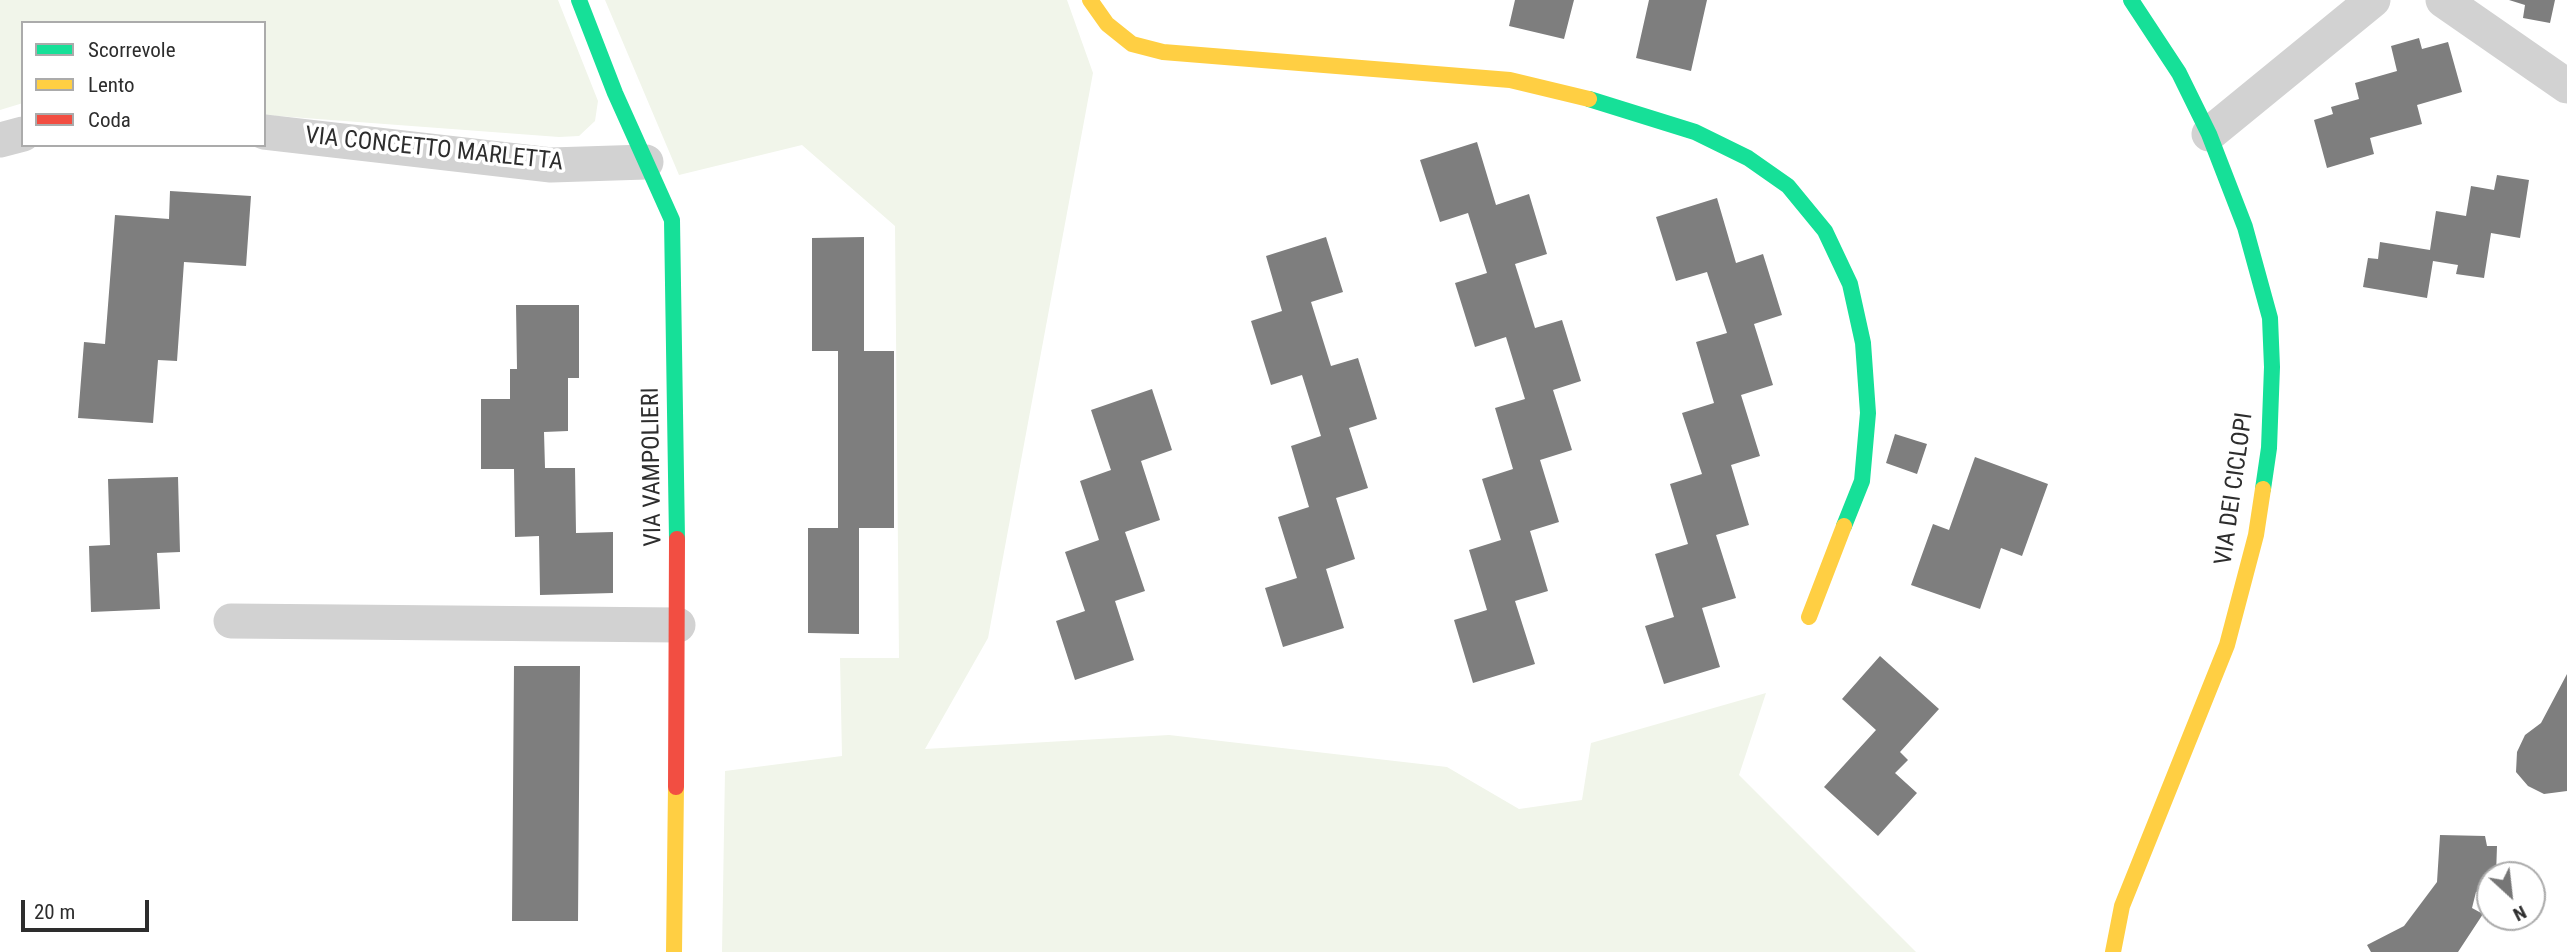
<!DOCTYPE html>
<style>
body{margin:0}
#map{position:relative;width:2567px;height:952px;overflow:hidden;background:#fff;font-family:"Roboto Condensed",sans-serif}
canvas{display:block}
.legend{position:absolute;left:21px;top:21px;width:245px;height:126px;box-sizing:border-box;background:#fff;border:2px solid #ababab;margin:0;padding:9px 12px;list-style:none;font-size:21px;color:#2d2d2d}
.legend li{display:flex;align-items:center;gap:14px;height:35px}
.legend b{width:35px;border:2px solid #ababab}
.north{position:absolute;left:2476px;top:861px;width:70px;height:70px;box-sizing:border-box;background:#fff;border:2px solid #ababab;border-radius:50%;rotate:153deg;font-size:19px;font-weight:700;line-height:28px;text-align:center;color:#2d2d2d}
.north::after{content:'';display:block;margin:auto;width:24px;height:32px;background:#767676;clip-path:polygon(50% 0,100% 100%,50% 72%,0 100%)}
.scale{position:absolute;left:21px;top:900px;width:128px;height:32px;box-sizing:border-box;border:4px solid #2d2d2d;border-top:0;padding-left:9px;font-size:21px;line-height:24px;white-space:nowrap;color:#2d2d2d;-webkit-text-stroke:5px #fff;paint-order:stroke}
</style>
<div id="map">
<canvas width="2567" height="952"></canvas>
<ul class="legend">
<li><b style="height:9px;background:#16e098"></b>Scorrevole</li>
<li><b style="height:9px;background:#ffcf43"></b>Lento</li>
<li><b style="height:9px;background:#f24e42"></b>Coda</li>
</ul>
<div class="north">N</div>
<div class="scale">20 m</div>
</div>
<script>
const context = document.querySelector('canvas').getContext('2d');
context.lineJoin = 'round';
function paint(path, color) { context.fillStyle = color; context.fill(path, 'evenodd'); }
const poly = rows => new Path2D(rows.map(r => 'M' + r).join(''));
function trace(path, color, width, dash) { context.strokeStyle = color; context.lineWidth = width; context.lineCap = dash ? 'butt' : 'round'; context.setLineDash(dash || []); context.stroke(path); }
function drawText(font, color, halo, rows, align = 'center') {
  context.font = font + ' "Roboto Condensed",sans-serif'; context.lineWidth = 7; context.setLineDash([]); context.textBaseline = 'middle'; context.strokeStyle = halo; context.fillStyle = color; for (const [text, x, y, turn = 0] of rows) {
    context.save(); context.translate(x, y); context.rotate((+turn || 0) * Math.PI / 180); context.textAlign = isNaN(turn) ? turn : align; if (halo) context.strokeText(text, 0, 0); context.fillText(text, 0, 0); context.restore();
  }
}
const green = poly([
 [0,0,558,0,598,101,595,121,579,136,559,137,264,115,264,23,23,23,23,103,0,110],
 [605,0,1067,0,1093,73,988,638,925,749,1169,735,1447,767,1519,809,1582,800,1591,743,1766,693,1739,775,1916,952,722,952,725,771,842,756,840,658,899,658,895,226,802,145,679,175]
]);
const building = poly([
 [1515,0,1574,0,1564,39,1509,26],
 [1649,0,1707,0,1691,71,1636,58],
 [2509,0,2555,0,2550,23,2523,18,2525,5],
 [2419,38,2422,49,2448,42,2462,92,2417,105,2422,124,2370,138,2374,154,2327,168,2314,120,2333,114,2331,107,2359,99,2355,83,2397,71,2391,46],
 [1477,142,1496,205,1529,194,1547,254,1515,264,1535,328,1562,320,1581,381,1553,390,1572,450,1540,460,1559,522,1530,531,1548,591,1515,601,1535,664,1473,683,1454,620,1487,610,1469,550,1501,540,1482,479,1513,469,1495,408,1525,399,1506,337,1475,347,1455,283,1487,273,1468,213,1440,222,1420,160],
 [2497,175,2529,180,2520,238,2491,233,2484,278,2456,274,2458,265,2433,261,2427,298,2363,287,2368,258,2378,259,2380,242,2430,250,2436,211,2466,216,2471,186,2494,190],
 [170,191,251,196,246,266,184,262,177,361,158,360,153,423,78,418,84,342,105,344,115,215,169,219],
 [1717,198,1736,263,1763,254,1782,315,1754,324,1773,385,1741,395,1760,456,1731,465,1749,525,1716,535,1736,598,1702,608,1720,667,1664,684,1645,626,1674,617,1655,554,1688,544,1670,484,1702,474,1682,413,1714,403,1696,342,1727,333,1707,272,1676,281,1656,217],
 [864,237,864,351,894,351,894,528,859,528,859,634,808,633,808,528,838,528,838,351,812,351,812,238],
 [1326,237,1343,292,1311,302,1331,366,1358,358,1377,419,1349,428,1368,488,1336,498,1355,559,1326,569,1344,628,1283,647,1265,588,1297,578,1278,517,1309,507,1291,446,1321,436,1302,375,1271,385,1251,321,1282,311,1266,256],
 [516,305,579,305,579,378,568,378,568,431,544,432,545,468,575,468,576,533,613,532,613,593,540,595,539,536,515,537,514,469,481,469,481,399,510,399,510,369,517,369],
 [1152,389,1172,450,1141,461,1160,520,1125,532,1145,591,1115,601,1134,660,1075,680,1056,621,1085,611,1065,552,1099,540,1080,481,1111,470,1091,410],
 [1895,434,1927,444,1917,474,1886,463],
 [1975,457,2048,484,2022,556,2001,548,1980,609,1911,585,1933,524,1949,530],
 [178,477,180,552,157,553,160,609,91,612,89,546,110,545,108,479],
 [1880,656,1939,709,1900,752,1908,760,1895,773,1917,793,1878,836,1824,787,1876,730,1842,699],
 [514,666,580,666,578,921,512,921],
 [2567,674,2567,791,2544,794,2528,786,2516,772,2517,752,2525,735,2541,723],
 [2440,835,2485,836,2487,846,2497,846,2496,875,2490,875,2490,892,2476,892,2472,908,2483,914,2458,952,2371,952,2367,945,2404,926,2437,882]
]);
const street = poly([
 [2443,0,2567,86],
 [264,132,551,165,646,162],
 [2209,134,2373,0],
 [0,140,23,134],
 [231,621,678,625]
]);
const fast = poly([
 [579,0,615,93,672,220,677,539],
 [2131,0,2179,73,2209,134,2245,227,2270,318,2272,367,2269,448,2263,489],
 [1589,99,1695,132,1748,158,1788,186,1825,231,1850,284,1863,343,1868,413,1862,481,1844,526]
]);
const slow = poly([
 [1090,0,1107,24,1132,44,1163,52,1510,80,1589,99],
 [1809,617,1844,526],
 [674,952,676,787],
 [2113,952,2122,906,2227,645,2256,535,2263,489]
]);
const jam = poly([
 [676,787,677,539]
]);
const streetNames = [
 ["VIA CONCETTO MARLETTA",434,150,6],
 ["VIA VAMPOLIERI",653,467,-91],
 ["VIA DEI CICLOPI",2235,489,-82]
];
paint(green, '#f1f5ea');
paint(building, '#7e7e7e');
trace(street, '#d2d2d2', 35);
trace(fast, '#16e098', 16);
trace(slow, '#ffcf43', 16);
trace(jam, '#f24e42', 16);
drawText('24px', '#2d2d2d', '#fff', streetNames);
</script>
